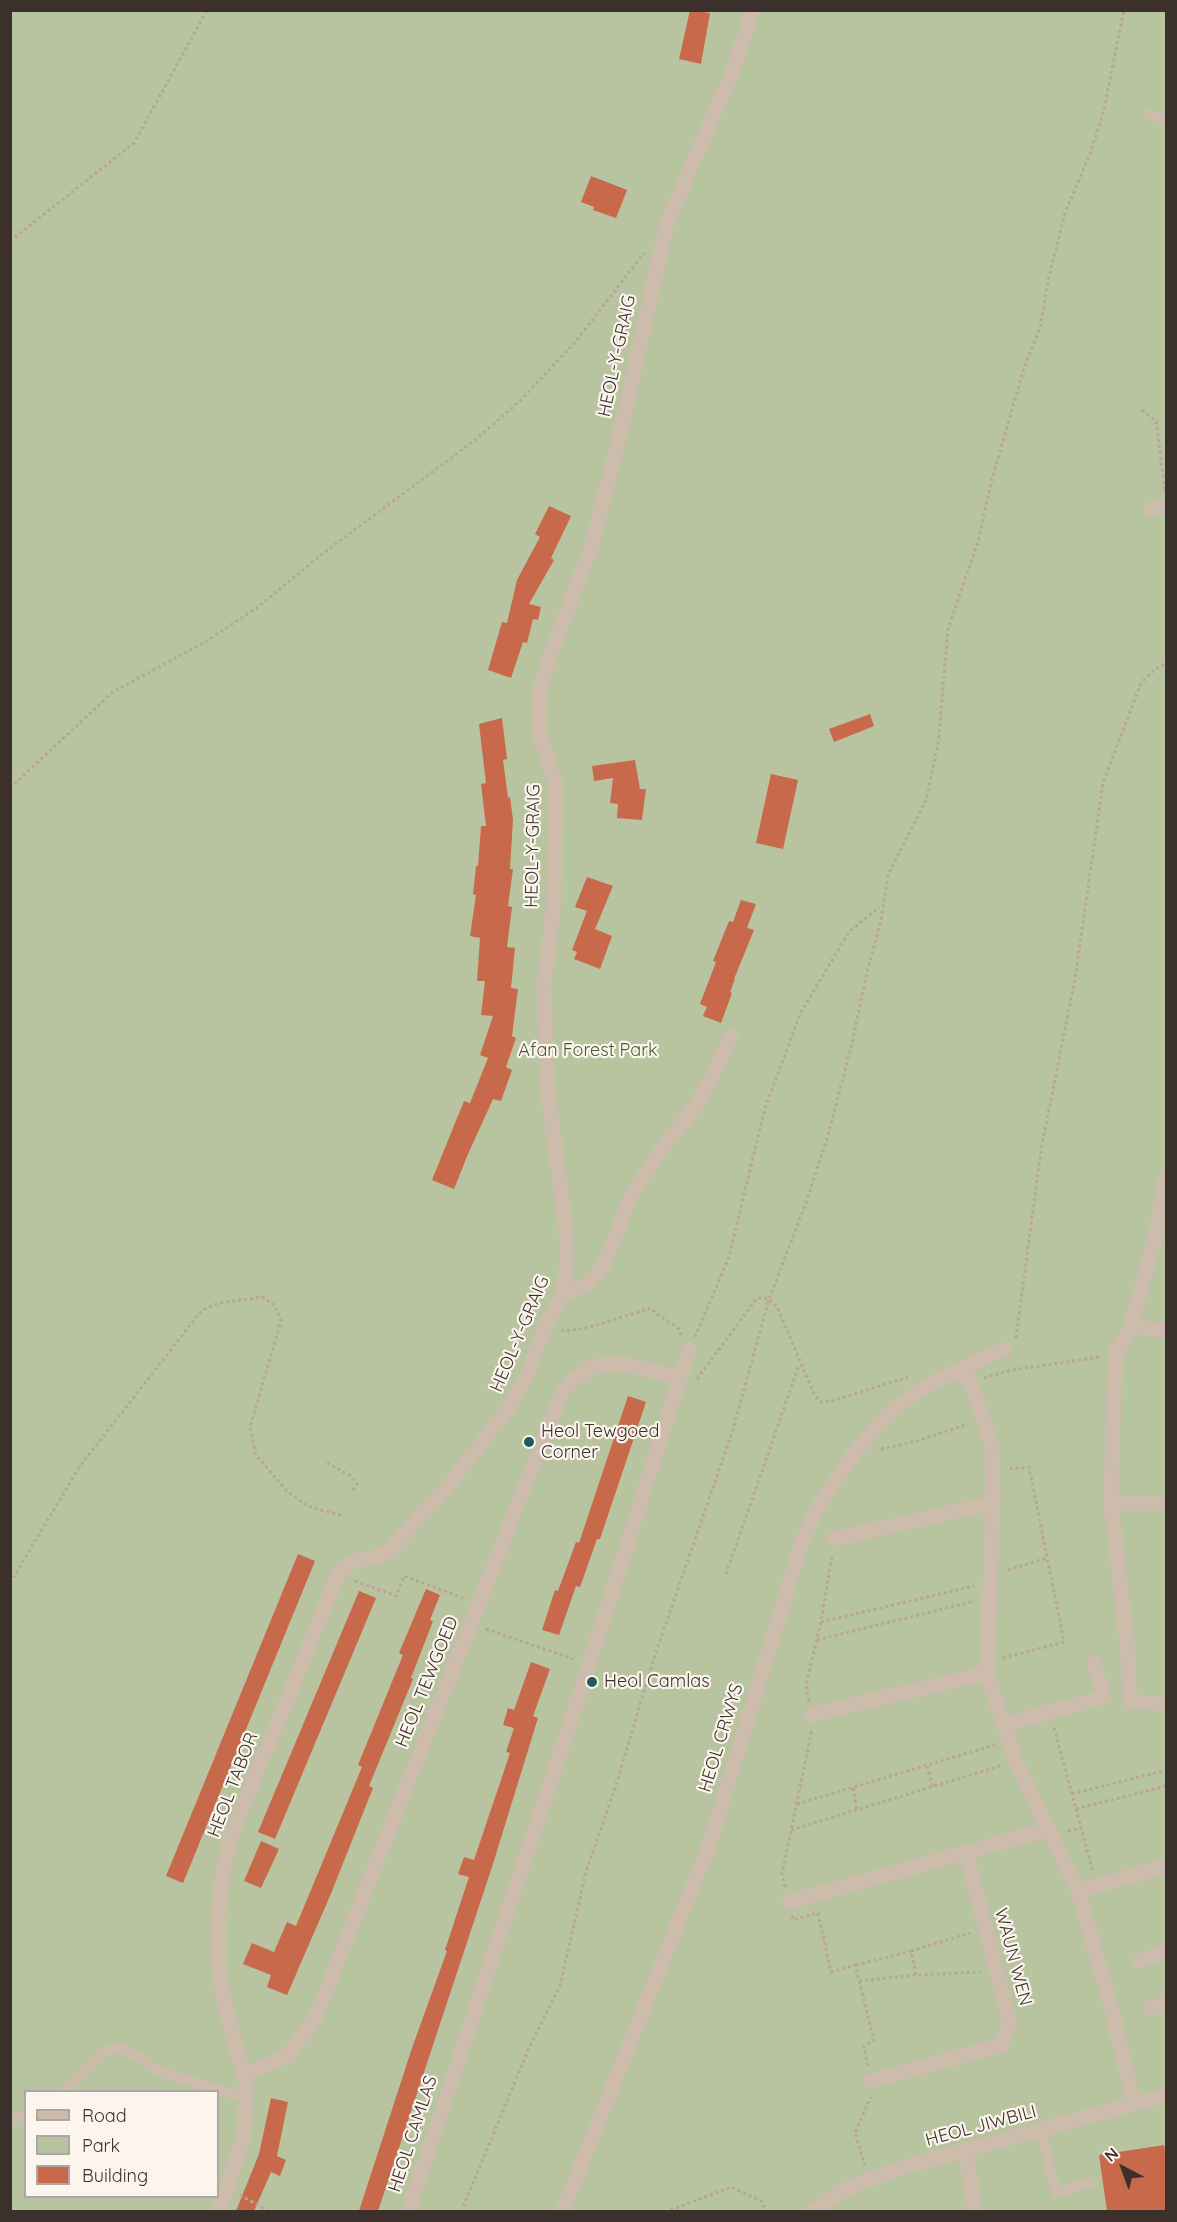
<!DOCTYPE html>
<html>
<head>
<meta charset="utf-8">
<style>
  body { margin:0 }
  #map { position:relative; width:1177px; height:2222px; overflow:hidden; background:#f4ebe1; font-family:Quicksand,sans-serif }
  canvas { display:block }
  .frame { position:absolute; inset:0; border:12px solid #3b302b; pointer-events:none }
  .legend { position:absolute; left:24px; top:2090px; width:195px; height:108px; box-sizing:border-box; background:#fbf5ee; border:2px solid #aea6a0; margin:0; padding:8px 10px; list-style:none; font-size:18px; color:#3b302b }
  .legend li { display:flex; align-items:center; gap:12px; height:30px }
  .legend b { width:30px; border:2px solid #aea6a0 }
  .north { position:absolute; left:1093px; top:2138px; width:60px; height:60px; -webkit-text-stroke:4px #fbf5ee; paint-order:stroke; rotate:319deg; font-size:16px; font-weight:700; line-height:24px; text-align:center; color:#3b302b }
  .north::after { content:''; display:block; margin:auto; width:21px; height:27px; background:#3b302b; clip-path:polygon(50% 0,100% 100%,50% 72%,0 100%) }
</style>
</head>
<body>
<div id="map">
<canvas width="1177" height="2222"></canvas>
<div class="frame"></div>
<ul class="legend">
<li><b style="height:8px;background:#cdbbac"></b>Road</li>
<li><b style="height:16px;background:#b8c4a0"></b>Park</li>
<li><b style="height:16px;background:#c8694b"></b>Building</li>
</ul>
<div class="north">N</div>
</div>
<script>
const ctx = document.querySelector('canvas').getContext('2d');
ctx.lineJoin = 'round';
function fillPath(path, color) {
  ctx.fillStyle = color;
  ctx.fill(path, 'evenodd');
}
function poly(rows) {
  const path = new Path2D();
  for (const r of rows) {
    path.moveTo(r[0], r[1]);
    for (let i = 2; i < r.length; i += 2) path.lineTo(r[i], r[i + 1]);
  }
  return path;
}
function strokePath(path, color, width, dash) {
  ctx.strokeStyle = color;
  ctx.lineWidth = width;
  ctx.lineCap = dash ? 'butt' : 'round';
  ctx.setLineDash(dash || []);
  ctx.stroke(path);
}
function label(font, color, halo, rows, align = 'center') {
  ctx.font = font + ' Quicksand,sans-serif';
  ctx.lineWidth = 4.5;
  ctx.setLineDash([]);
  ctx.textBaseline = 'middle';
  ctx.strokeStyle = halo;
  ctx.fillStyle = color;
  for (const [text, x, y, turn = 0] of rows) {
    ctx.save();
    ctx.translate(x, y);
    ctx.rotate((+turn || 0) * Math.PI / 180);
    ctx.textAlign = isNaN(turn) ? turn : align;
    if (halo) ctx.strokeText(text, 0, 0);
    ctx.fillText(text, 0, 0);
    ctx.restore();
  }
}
fillPath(poly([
  [11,11,1166,11,1166,2211,11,2212],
  [26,2092,218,2092,218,2196,26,2196]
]), '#b8c4a0');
fillPath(poly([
  [690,10,710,13,701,64,679,59],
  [591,176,627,190,616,218,593,210,594,207,581,202],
  [549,506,571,516,551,558,554,560,529,604,541,607,538,620,533,619,527,643,523,642,511,678,488,670,502,622,507,623,517,580,540,537,535,534],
  [870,714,874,726,834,742,829,729],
  [502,718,507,759,503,760,508,798,510,797,513,820,510,869,513,869,508,906,512,907,507,947,515,948,511,988,518,989,512,1036,516,1038,506,1067,512,1070,501,1101,493,1099,468,1154,454,1189,432,1180,464,1101,470,1103,488,1058,480,1055,493,1016,481,1015,485,981,477,981,480,938,470,936,476,895,473,894,476,866,478,866,481,826,486,826,481,784,486,783,479,724],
  [635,760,640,789,646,789,642,820,617,818,618,804,610,803,613,778,594,781,592,766],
  [771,774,798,780,783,849,756,843],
  [587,877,613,886,595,929,612,936,600,969,574,959,577,952,572,950,587,911,575,907],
  [741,900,756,904,747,928,754,930,734,979,735,979,730,992,732,993,721,1023,703,1016,707,1007,700,1004,716,962,713,961,729,921,733,922],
  [628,1396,646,1402,600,1539,597,1539,580,1587,576,1586,559,1635,542,1630,555,1590,558,1591,576,1542,579,1543],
  [298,1554,315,1561,183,1883,166,1876],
  [426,1589,440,1595,430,1620,433,1621,411,1678,413,1679,369,1786,373,1788,330,1896,287,1995,267,1987,271,1975,243,1964,252,1943,274,1952,287,1922,296,1926,362,1767,358,1765,403,1655,399,1653],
  [359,1591,376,1598,275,1839,258,1832],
  [531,1662,550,1669,533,1716,538,1718,492,1867,378,2211,359,2211,412,2048,447,1951,445,1950,469,1877,458,1874,464,1857,474,1860,510,1753,506,1752,514,1728,503,1725,508,1708,514,1710],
  [261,1841,279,1849,261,1888,244,1881],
  [271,2098,288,2102,277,2156,286,2160,280,2176,271,2172,254,2211,236,2211,259,2154],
  [1164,2145,1167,2162,1167,2211,1107,2211,1099,2155]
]), '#c8694b');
strokePath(poly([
  [10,241,134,143,207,10],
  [1142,410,1156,421,1165,491],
  [10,788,113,692,205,642,258,607,321,555,475,440,519,402,576,341,644,253],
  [561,1330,565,1331,587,1328,651,1308,657,1314,678,1328,682,1337],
  [695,1337,729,1257,765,1108,801,1012,849,932,879,907],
  [1016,1338,1041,1150,1075,979,1103,783,1141,683,1155,669,1166,664],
  [984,1378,1012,1370,1101,1357],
  [697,1379,757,1298,769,1299,777,1307,815,1396,821,1402,832,1401,908,1377],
  [881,1449,917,1441,968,1424],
  [327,1463,351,1476,357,1484,352,1492],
  [1008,1570,1047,1558],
  [726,1574,799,1365],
  [355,1581,396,1596,404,1576,463,1598],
  [10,1583,80,1466,202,1310,219,1303,263,1297,275,1306,281,1321,250,1427,256,1455,286,1490,307,1506,344,1516],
  [821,1622,974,1586],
  [486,1629,573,1659],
  [817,1640,975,1601],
  [1003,1658,1064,1642,1029,1467,1008,1469],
  [809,1701,806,1684,821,1622,832,1555],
  [1054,1728,1093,1872],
  [927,1766,933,1787],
  [853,1788,857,1810],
  [1072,1794,1166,1770],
  [797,1804,995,1745],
  [1076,1809,1166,1786],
  [791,1830,1003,1765],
  [1068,1831,1081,1828],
  [785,1887,782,1874,812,1729],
  [792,1916,793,1920,818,1913,831,1972,855,1965,874,2041,864,2046,868,2067],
  [911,1951,970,1933],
  [856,1965,911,1951,916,1975,980,1972],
  [859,1981,916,1975],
  [865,2166,855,2132,871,2097],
  [240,2195,270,2212],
  [461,2212,529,2048,560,1986,586,1872,616,1785,655,1655,732,1433,769,1299,806,1203,828,1135,851,1048,867,972,881,921,888,875,926,800,938,744,948,629,978,542,991,483,1024,368,1040,328,1049,276,1065,213,1090,154,1103,114,1124,10],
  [665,2212,731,2187,761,2201,767,2212]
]), '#b9a596', 3, [3, 3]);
strokePath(poly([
  [1147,114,1166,119],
  [64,2092,103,2053,115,2047,123,2049,140,2058,155,2069,169,2075,247,2098],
  [10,2119,26,2115],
  [1041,2131,1056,2193,1092,2182]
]), '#cdbbac', 10);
strokePath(poly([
  [1150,509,1166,507],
  [1166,1178,1155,1237,1131,1326,1115,1354,1111,1503,1128,1653,1130,1702,1166,1703],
  [562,1295,588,1284,604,1264,631,1196,657,1155,692,1111,712,1077,731,1036],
  [1131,1326,1166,1331],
  [958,1372,970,1381,992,1446,993,1503,987,1673,1016,1761,1078,1891,1110,2003,1134,2103],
  [1111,1503,1166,1503],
  [834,1539,993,1503],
  [811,1715,987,1673],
  [1003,1725,1104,1697,1094,1663],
  [1078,1891,1166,1866],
  [789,1902,1049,1829],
  [1140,1961,1166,1951],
  [1151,2009,1166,2003],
  [244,2075,287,2056,315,2019,562,1392,576,1377,592,1367,612,1364,629,1365,679,1378],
  [871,2081,1001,2045,1010,2022,966,1853],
  [966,2151,975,2212],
  [219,2212,244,2135,247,2088,224,2001,218,1964,218,1914,224,1866,233,1831,338,1575,352,1562,376,1557,389,1551,449,1485,510,1406,526,1378,546,1323,562,1295,567,1262,566,1230,547,1085,544,985,554,901,555,782,539,732,539,694,547,664,591,548,620,434,667,223,733,70,753,10],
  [408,2212,589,1665,689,1350],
  [562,2212,710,1842,802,1542,818,1506,854,1453,887,1416,917,1392,943,1377,1004,1349]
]), '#cdbbac', 15);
strokePath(poly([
  [812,2212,844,2190,894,2170,1166,2095]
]), '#cdbbac', 15);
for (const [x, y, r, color] of [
  [529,1442,6,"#1f5a5e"],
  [592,1682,6,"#1f5a5e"]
]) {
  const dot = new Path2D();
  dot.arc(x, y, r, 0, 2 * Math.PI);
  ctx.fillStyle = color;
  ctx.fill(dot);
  strokePath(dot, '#fbf5ee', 2);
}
label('18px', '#3b302b', '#fbf5ee', [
  ["HEOL-Y-GRAIG",617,356,-78],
  ["HEOL-Y-GRAIG",533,846,-89],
  ["HEOL-Y-GRAIG",520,1334,-67],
  ["HEOL TEWGOED",427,1682,-68],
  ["HEOL CRWYS",721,1738,-73],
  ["HEOL TABOR",233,1785,-69],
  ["WAUN WEN",1013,1957,75],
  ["HEOL JIWBILI",981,2126,-15],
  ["HEOL CAMLAS",413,2134,-72]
]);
label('18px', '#4a5a2e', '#fbf5ee', [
  ["Afan Forest Park",588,1051]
]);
label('18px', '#3b302b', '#fbf5ee', [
  ["Heol Tewgoed",541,1432],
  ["Corner",541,1453],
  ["Heol Camlas",604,1682]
], 'left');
</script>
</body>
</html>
